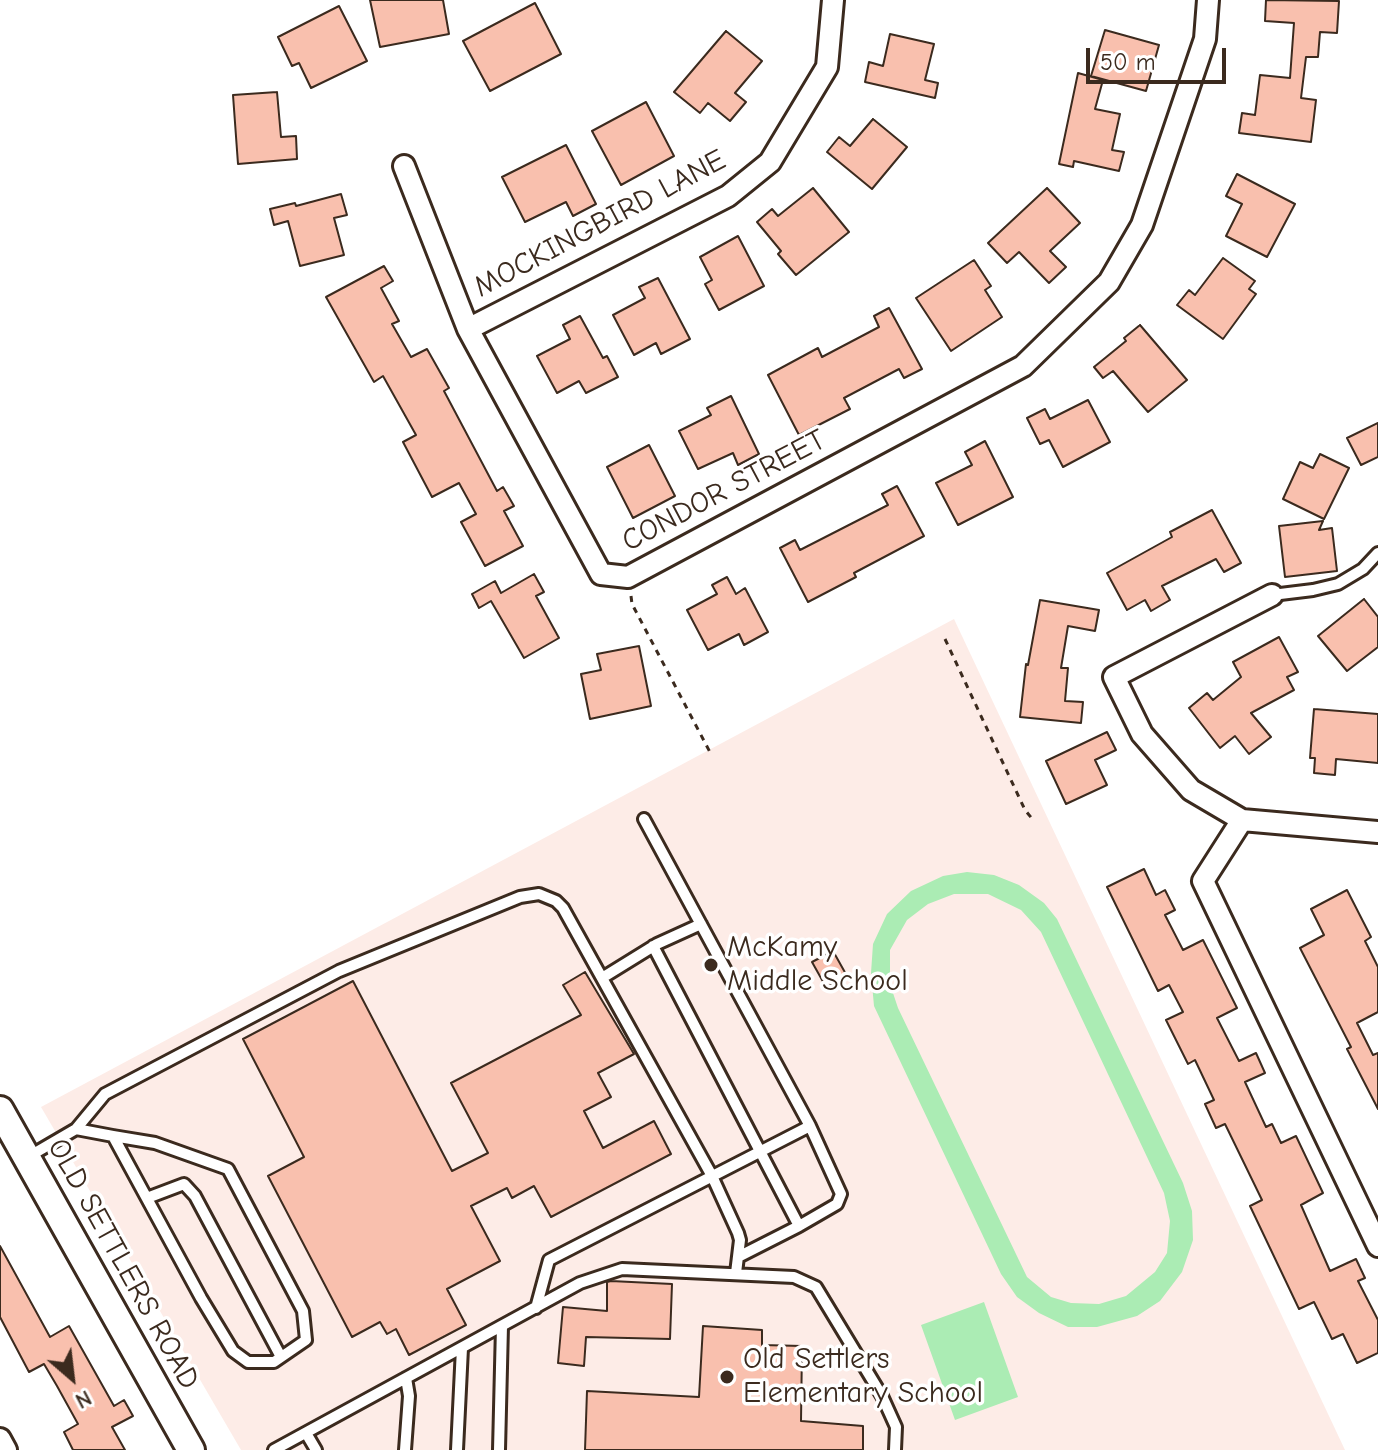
<!DOCTYPE html>
<html>
<head>
<meta charset="utf-8">
<style>
  body { margin:0 }
  #map { position:relative; width:1378px; height:1450px; overflow:hidden; background:#fff; font-family:"Comic Neue",sans-serif }
  canvas { display:block }
  .north { position:absolute; left:32px; top:1338px; width:80px; height:80px; -webkit-text-stroke:6px #fff; paint-order:stroke; rotate:152deg; font-size:22px; font-weight:700; line-height:32px; text-align:center; color:#3b2a1e }
  .north::after { content:''; display:block; margin:auto; width:28px; height:36px; background:#3b2a1e; clip-path:polygon(50% 0,100% 100%,50% 72%,0 100%) }
  .scale { position:absolute; left:1086px; top:48px; width:140px; height:36px; box-sizing:border-box; border:4px solid #3b2a1e; border-top:0; padding-left:10px; font-size:24px; line-height:28px; white-space:nowrap; color:#3b2a1e; -webkit-text-stroke:6px #fff; paint-order:stroke }
</style>
</head>
<body>
<div id="map">
<canvas width="1378" height="1450"></canvas>
<div class="north">N</div>
<div class="scale">50 m</div>
</div>
<script>
const ctx = document.querySelector('canvas').getContext('2d');
ctx.lineJoin = 'round';
function fillPath(path, color) {
  ctx.fillStyle = color;
  ctx.fill(path, 'evenodd');
}
function poly(rows) {
  const path = new Path2D();
  for (const r of rows) {
    path.moveTo(r[0], r[1]);
    for (let i = 2; i < r.length; i += 2) path.lineTo(r[i], r[i + 1]);
  }
  return path;
}
function strokePath(path, color, width, dash) {
  ctx.strokeStyle = color;
  ctx.lineWidth = width;
  ctx.lineCap = dash ? 'butt' : 'round';
  ctx.setLineDash(dash || []);
  ctx.stroke(path);
}
function label(font, color, halo, rows, align = 'center') {
  ctx.font = font + ' "Comic Neue",sans-serif';
  ctx.lineWidth = 7;
  ctx.setLineDash([]);
  ctx.textBaseline = 'middle';
  ctx.strokeStyle = halo;
  ctx.fillStyle = color;
  for (const [text, x, y, turn = 0] of rows) {
    ctx.save();
    ctx.translate(x, y);
    ctx.rotate((+turn || 0) * Math.PI / 180);
    ctx.textAlign = isNaN(turn) ? turn : align;
    if (halo) ctx.strokeText(text, 0, 0);
    ctx.fillText(text, 0, 0);
    ctx.restore();
  }
}
fillPath(poly([
  [954,619,1345,1450,241,1450,41,1107]
]), '#fdece7');
fillPath(poly([
  [967,872,994,875,1019,885,1044,903,1057,919,1183,1183,1192,1211,1193,1240,1182,1272,1160,1301,1137,1316,1097,1327,1068,1327,1039,1313,1017,1297,1001,1274,874,1006,871,973,873,944,887,914,911,891,943,876],
  [954,894,988,894,1021,910,1041,932,1164,1193,1170,1221,1167,1253,1155,1272,1126,1296,1099,1304,1071,1303,1051,1297,1027,1277,898,1008,890,984,890,950,907,920,928,904],
  [984,1302,1018,1397,955,1420,921,1325]
]), '#abecb4');
const building = poly([
  [370,0,443,0,449,34,380,47,370,0],
  [1266,0,1339,1,1337,33,1320,32,1318,57,1306,57,1301,98,1316,100,1311,142,1239,133,1242,113,1255,115,1260,75,1290,78,1294,23,1265,21,1266,0],
  [535,3,561,54,490,91,463,41,535,3],
  [339,6,367,61,311,88,299,63,292,66,278,37,339,6],
  [1105,30,1159,45,1146,91,1091,76,1105,30],
  [726,31,762,61,735,93,746,102,730,121,708,103,700,113,674,92,726,31],
  [890,34,934,44,925,80,938,83,935,98,865,82,869,62,883,66,890,34],
  [1078,73,1103,80,1095,109,1120,114,1112,150,1124,152,1119,171,1074,161,1073,167,1059,164,1078,73],
  [277,92,281,137,296,136,297,159,238,164,233,95,277,92],
  [646,102,674,156,621,185,592,131,646,102],
  [873,119,907,147,872,189,827,152,839,137,850,146,873,119],
  [566,145,596,204,573,216,566,202,525,222,502,177,566,145],
  [1237,174,1295,204,1267,257,1226,236,1242,204,1226,196,1237,174],
  [813,188,849,232,796,275,778,254,781,251,757,222,772,209,778,216,813,188],
  [1047,188,1080,223,1050,251,1066,267,1049,283,1019,252,1007,263,988,243,1047,188],
  [341,194,347,215,334,218,344,255,300,266,288,221,274,225,270,209,295,203,296,206,341,194],
  [738,236,764,286,719,310,705,284,712,280,700,257,738,236],
  [1223,258,1255,281,1249,289,1256,294,1223,339,1177,305,1189,290,1195,295,1223,258],
  [974,260,991,286,985,290,1002,317,951,351,916,298,974,260],
  [384,266,393,281,381,288,399,321,392,324,411,357,427,349,449,388,444,391,497,491,503,487,514,506,504,511,523,546,485,566,461,522,476,514,459,483,432,497,403,442,416,435,383,376,374,382,326,297,384,266],
  [658,278,690,339,661,354,656,343,634,355,613,315,645,298,639,287,658,278],
  [889,308,922,369,904,378,899,369,844,398,850,409,799,435,768,375,818,348,822,357,879,327,874,316,889,308],
  [580,316,603,358,607,356,618,377,586,393,579,381,557,393,537,356,570,339,563,325,580,316],
  [1140,325,1187,380,1148,412,1113,371,1103,378,1094,367,1126,341,1124,338,1140,325],
  [731,396,759,454,738,465,733,453,698,469,679,431,711,415,707,408,731,396],
  [1088,400,1110,442,1063,467,1049,440,1040,444,1027,418,1045,409,1050,419,1088,400],
  [1378,423,1378,457,1361,465,1347,438,1378,423],
  [985,441,1013,497,958,525,936,483,972,465,965,452,985,441],
  [649,445,675,496,633,518,607,467,649,445],
  [1320,454,1349,468,1324,519,1283,499,1300,462,1313,468,1320,454],
  [897,486,924,536,854,573,856,577,808,602,780,548,795,540,800,550,888,505,882,494,897,486],
  [1212,510,1241,563,1224,572,1216,559,1162,586,1170,600,1151,611,1145,600,1127,610,1107,573,1172,537,1170,532,1212,510],
  [1323,521,1319,530,1332,528,1337,571,1285,577,1279,526,1323,521],
  [534,574,544,592,536,596,559,638,524,658,491,601,479,608,472,594,495,581,501,593,534,574],
  [727,577,736,594,745,588,768,632,744,645,739,634,708,650,687,610,717,594,712,585,727,577],
  [1364,599,1378,617,1378,647,1347,671,1318,636,1364,599],
  [1040,600,1099,610,1095,631,1068,626,1061,668,1068,668,1065,701,1083,702,1081,723,1020,717,1026,664,1028,665,1040,600],
  [1279,637,1298,672,1287,677,1294,690,1251,713,1271,737,1249,754,1235,736,1220,748,1189,708,1207,693,1213,700,1241,677,1233,662,1279,637],
  [639,646,651,706,590,719,581,674,601,670,597,654,639,646],
  [1314,709,1378,714,1378,763,1336,759,1335,775,1314,773,1315,758,1310,758,1314,709],
  [1107,732,1116,750,1095,760,1107,785,1066,804,1046,761,1107,732],
  [1144,869,1156,895,1165,890,1175,910,1165,915,1183,950,1203,940,1237,1008,1217,1018,1239,1061,1256,1053,1265,1073,1245,1082,1266,1127,1272,1124,1281,1143,1296,1136,1323,1193,1301,1205,1330,1271,1356,1259,1365,1278,1358,1281,1378,1320,1378,1353,1357,1363,1343,1334,1332,1339,1314,1302,1299,1309,1250,1206,1262,1200,1225,1124,1216,1128,1205,1104,1214,1100,1195,1060,1188,1064,1166,1020,1183,1012,1169,985,1158,991,1107,887,1144,869],
  [1347,890,1371,937,1365,941,1378,967,1378,1012,1357,1023,1373,1055,1378,1053,1378,1109,1347,1049,1351,1047,1300,948,1324,935,1311,909,1347,890],
  [833,951,847,976,826,987,812,962,833,951],
  [585,972,634,1054,598,1073,611,1097,584,1111,603,1148,654,1121,671,1154,551,1217,534,1186,512,1198,507,1188,471,1206,500,1261,447,1289,466,1325,409,1355,396,1329,387,1334,380,1322,352,1337,268,1176,304,1157,243,1039,353,981,452,1171,488,1153,451,1083,581,1015,563,985,585,972],
  [0,1246,50,1337,69,1326,114,1406,124,1400,133,1416,112,1427,125,1450,73,1450,64,1432,78,1424,57,1386,44,1364,29,1372,0,1317,0,1246],
  [611,1281,672,1284,670,1339,586,1337,584,1366,558,1363,563,1307,607,1311,607,1282,611,1281],
  [703,1326,762,1330,762,1345,802,1346,801,1421,863,1426,863,1450,585,1450,587,1391,699,1397,703,1326]
]);
fillPath(building, '#f9c0ae');
strokePath(building, '#3b2a1e', 2);
const service = poly([
  [1272,595,1313,590,1338,584,1363,569,1378,553],
  [653,946,799,1226,738,1257],
  [602,978,657,944,701,924],
  [76,1129,113,1136,155,1143,228,1169,303,1311,306,1340,274,1362,248,1362,233,1351,201,1298,113,1136],
  [28,1157,76,1129,105,1094,339,971,520,897,539,894,556,901,563,908,712,1176,738,1233,740,1240,736,1273],
  [147,1198,184,1184,195,1196,281,1357],
  [799,1226,837,1204,841,1194,810,1126],
  [536,1308,549,1260,810,1126,644,819],
  [306,1433,316,1450],
  [274,1450,580,1283,622,1269,794,1277,816,1287,882,1396,896,1427,895,1450],
  [405,1450,409,1396,406,1378],
  [457,1450,462,1348],
  [499,1450,502,1326]
]);
const minor = poly([
  [404,166,468,329,601,574,628,577,1023,366,1109,282,1142,225,1205,39,1208,0],
  [468,329,728,196,770,162,827,67,833,0],
  [1272,595,1114,677,1142,734,1191,790,1242,820,1378,832],
  [1242,820,1203,881,1378,1246],
  [0,1439,6,1450]
]);
const tertiary = poly([
  [0,1110,191,1450]
]);
strokePath(service, '#3b2a1e', 16);
strokePath(minor, '#3b2a1e', 26);
strokePath(tertiary, '#3b2a1e', 32);
strokePath(poly([
  [631,596,632,604,712,756],
  [945,639,1025,810,1034,821]
]), '#3b2a1e', 3, [6, 6]);
strokePath(service, '#fff', 10);
strokePath(minor, '#fff', 20);
strokePath(tertiary, '#fff', 26);
for (const [x, y, r, color] of [
  [711,965,8,"#3b2a1e"],
  [727,1377,8,"#3b2a1e"]
]) {
  const dot = new Path2D();
  dot.arc(x, y, r, 0, 2 * Math.PI);
  ctx.fillStyle = color;
  ctx.fill(dot);
  strokePath(dot, '#fff', 3);
}
label('30px', '#3b2a1e', '#fff', [
  ["MOCKINGBIRD LANE",600,224,-28],
  ["CONDOR STREET",724,491,-28],
  ["OLD SETTLERS ROAD",123,1264,61]
]);
label('30px', '#3b2a1e', '#fff', [
  ["McKamy",727,948],
  ["Middle School",727,982],
  ["Old Settlers",743,1360],
  ["Elementary School",743,1394]
], 'left');
</script>
</body>
</html>
